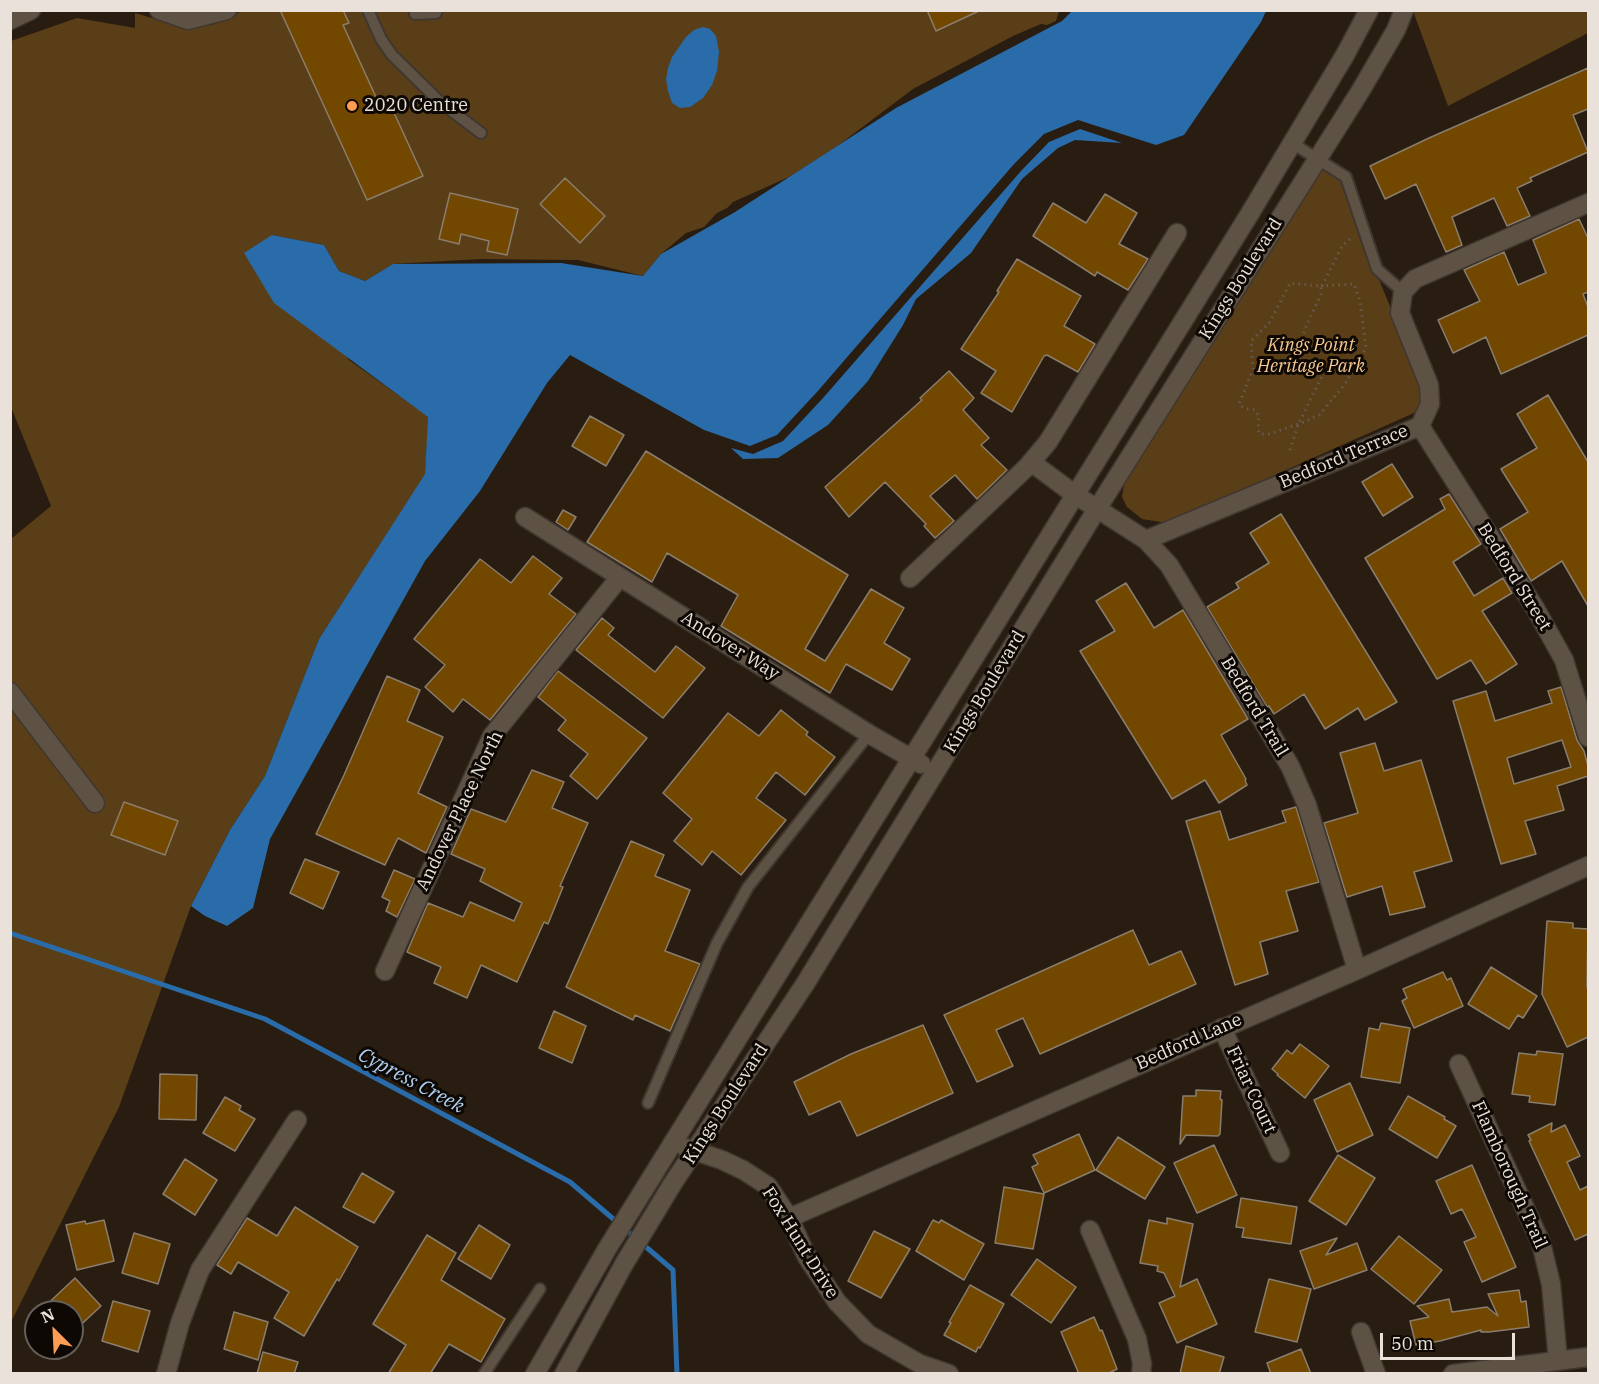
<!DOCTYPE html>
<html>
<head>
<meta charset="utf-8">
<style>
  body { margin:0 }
  #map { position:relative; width:1599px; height:1384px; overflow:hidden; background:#281d10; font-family:"IBM Plex Serif",serif }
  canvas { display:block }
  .frame { position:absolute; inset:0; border:12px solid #eae2da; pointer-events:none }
  .north { position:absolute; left:24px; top:1300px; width:60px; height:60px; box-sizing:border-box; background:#0d0804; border:2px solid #655f5a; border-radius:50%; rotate:336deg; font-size:16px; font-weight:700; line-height:24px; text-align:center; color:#eae2da }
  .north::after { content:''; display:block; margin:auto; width:21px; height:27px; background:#fd9d54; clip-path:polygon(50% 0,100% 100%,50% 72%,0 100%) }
  .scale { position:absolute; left:1380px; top:1333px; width:135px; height:27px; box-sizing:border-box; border:3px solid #eae2da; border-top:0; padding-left:8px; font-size:18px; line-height:21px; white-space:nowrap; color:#eae2da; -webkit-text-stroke:4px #0d0804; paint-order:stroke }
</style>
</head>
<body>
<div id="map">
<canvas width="1599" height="1384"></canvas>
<div class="frame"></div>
<div class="north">N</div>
<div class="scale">50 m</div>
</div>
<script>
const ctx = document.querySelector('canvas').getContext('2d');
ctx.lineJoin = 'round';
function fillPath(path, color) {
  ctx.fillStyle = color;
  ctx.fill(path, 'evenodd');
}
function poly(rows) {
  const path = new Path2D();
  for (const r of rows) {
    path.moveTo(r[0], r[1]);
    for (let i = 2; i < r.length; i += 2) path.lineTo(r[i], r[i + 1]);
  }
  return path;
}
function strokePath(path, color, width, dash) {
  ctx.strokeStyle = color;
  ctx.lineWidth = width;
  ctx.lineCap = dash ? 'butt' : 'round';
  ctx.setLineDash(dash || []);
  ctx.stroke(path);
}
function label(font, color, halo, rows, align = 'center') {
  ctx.font = font + ' "IBM Plex Serif",serif';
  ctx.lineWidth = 6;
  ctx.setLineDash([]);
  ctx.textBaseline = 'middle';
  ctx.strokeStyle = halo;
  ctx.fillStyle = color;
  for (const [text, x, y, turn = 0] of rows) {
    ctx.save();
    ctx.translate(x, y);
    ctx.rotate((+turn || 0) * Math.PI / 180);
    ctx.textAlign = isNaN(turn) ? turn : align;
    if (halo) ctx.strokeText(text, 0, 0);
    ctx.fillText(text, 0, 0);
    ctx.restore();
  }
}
fillPath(poly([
  [244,10,1059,11,1056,21,1047,25,1041,24,1013,36,913,89,836,147,791,176,733,202,727,208,717,213,704,227,686,233,661,254,643,276,578,260,481,259,393,264,365,281,339,271,324,245,272,235,349,360,429,417,425,475,319,639,265,776,230,830,191,906,119,1107,11,1322,11,539,51,506,11,407,11,41,77,18,135,28,135,13,175,25,212,25],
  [1413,11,1588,11,1588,33,1448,106],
  [1320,166,1343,181,1367,251,1424,388,1420,406,1414,413,1167,523,1142,519,1127,507,1122,497,1124,485]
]), '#5a3e17');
fillPath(poly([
  [1072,11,1266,11,1261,22,1184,135,1156,145,1078,120,1044,134,1014,164,817,392,777,435,750,446,704,430,570,355,547,383,480,491,425,561,270,839,253,908,227,926,205,916,191,906,230,830,265,776,319,639,425,474,428,417,274,303,244,253,272,235,324,245,339,271,365,281,393,264,561,263,643,276,661,254,735,212,896,108,1062,21],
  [703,27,710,29,716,36,719,52,717,71,712,85,703,98,690,107,680,108,672,103,668,91,666,79,668,68,672,57,686,37,694,30],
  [1080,129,1122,143,1075,140,1058,148,1022,179,971,253,916,299,903,325,868,381,828,425,778,458,743,459,731,448,753,454,783,441,823,398,1021,171,1049,142]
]), '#296ca9');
strokePath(poly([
  [10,933,265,1019,570,1182,673,1270,677,1374]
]), '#296ca9', 5);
const building = poly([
  [280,10,343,10,349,23,343,25,381,108,390,104,423,176,367,200,280,10],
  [927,10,981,10,936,31,927,10],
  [1588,68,1588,109,1573,115,1588,152,1530,178,1532,181,1517,188,1530,216,1507,226,1494,198,1452,217,1462,245,1446,252,1416,184,1385,199,1370,166,1429,138,1588,68],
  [565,178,605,216,580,243,540,204,565,178],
  [450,193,518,209,507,255,487,251,489,241,461,234,459,244,439,239,450,193],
  [1105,194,1137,213,1119,244,1148,259,1128,290,1097,272,1095,276,1033,236,1053,203,1086,223,1105,194],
  [1579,219,1588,238,1588,292,1583,294,1588,307,1588,335,1501,374,1486,337,1453,353,1438,320,1480,301,1464,270,1504,252,1518,285,1546,273,1533,240,1579,219],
  [1017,259,1081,296,1064,326,1095,344,1078,372,1047,355,1044,356,1012,412,981,393,996,371,961,349,999,292,997,291,1017,259],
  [949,371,974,398,963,410,989,438,981,445,1007,470,977,499,955,475,930,496,954,521,935,538,924,526,926,524,885,482,849,517,825,487,922,400,920,398,949,371],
  [1548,395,1588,462,1588,606,1562,561,1531,581,1500,529,1528,512,1501,469,1537,448,1517,414,1548,395],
  [590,416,624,435,606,466,572,446,590,416],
  [646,451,848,575,805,649,825,661,871,589,904,608,884,643,910,659,892,690,846,664,830,693,721,626,738,595,667,553,652,582,587,542,646,451],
  [1392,464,1413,497,1383,516,1362,482,1392,464],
  [1449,494,1481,544,1453,562,1474,596,1503,578,1512,593,1482,611,1517,664,1486,684,1471,660,1437,679,1365,558,1445,509,1440,499,1449,494],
  [563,510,576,517,568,530,556,522,563,510],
  [1281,514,1397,702,1365,720,1358,708,1325,729,1304,694,1274,714,1269,706,1267,707,1207,607,1239,588,1236,583,1269,563,1250,533,1281,514],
  [533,556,562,578,549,594,576,614,490,720,463,699,453,712,425,687,445,665,414,639,480,559,511,583,533,556],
  [1126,583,1154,628,1183,610,1248,719,1221,735,1246,779,1245,780,1247,785,1219,803,1205,780,1172,799,1080,651,1115,631,1096,601,1126,583],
  [602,618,614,628,608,635,655,672,676,646,705,668,663,718,576,650,602,618],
  [558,671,647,738,597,799,570,776,588,754,558,730,566,720,538,697,558,671],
  [387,676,420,690,407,721,443,737,418,793,447,807,426,853,398,838,385,865,316,834,344,775,387,676],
  [1561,687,1577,740,1584,751,1588,766,1588,776,1557,786,1564,810,1525,821,1536,854,1501,864,1453,701,1486,691,1495,721,1552,703,1548,691,1561,687],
  [1562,740,1571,767,1514,784,1507,758,1562,740],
  [781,710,808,732,806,735,835,757,805,795,776,772,756,798,786,820,741,875,712,851,702,865,674,841,692,819,663,793,728,713,759,736,781,710],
  [1375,743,1384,771,1421,760,1452,861,1414,872,1425,907,1390,915,1382,886,1347,897,1324,823,1358,813,1340,753,1375,743],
  [532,770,564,782,552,808,588,823,560,886,563,887,548,924,544,922,517,982,481,965,467,998,434,983,441,967,407,952,428,903,463,917,470,902,514,921,522,903,480,881,485,869,451,854,471,809,506,822,532,770],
  [124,802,178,821,165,855,111,835,124,802],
  [1296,807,1319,882,1286,891,1298,931,1260,942,1268,974,1235,985,1186,821,1220,811,1229,840,1286,822,1282,811,1296,807],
  [631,841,664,855,655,876,690,890,665,951,700,964,670,1031,635,1015,633,1020,566,987,631,841],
  [305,859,339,872,323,909,290,893,305,859],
  [394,870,415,879,397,917,386,911,390,901,382,897,394,870],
  [1547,921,1573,923,1573,928,1588,929,1587,986,1588,990,1588,1037,1567,1047,1542,994,1547,921],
  [1133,930,1149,965,1181,951,1196,984,1040,1054,1023,1018,996,1030,1013,1066,977,1082,944,1015,1133,930],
  [1491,967,1537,996,1523,1018,1518,1015,1509,1029,1468,1004,1491,967],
  [1443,972,1447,980,1451,978,1463,1006,1414,1028,1402,1001,1407,998,1403,989,1443,972],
  [554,1011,586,1026,572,1063,539,1048,554,1011],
  [1381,1023,1410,1028,1400,1083,1361,1077,1369,1028,1379,1030,1381,1023],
  [923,1025,953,1093,857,1136,840,1101,809,1115,794,1082,851,1054,923,1025],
  [1300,1044,1329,1066,1305,1098,1277,1075,1278,1074,1272,1069,1287,1050,1292,1054,1300,1044],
  [1537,1051,1563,1054,1555,1105,1529,1102,1530,1096,1512,1094,1519,1053,1536,1055,1537,1051],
  [160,1074,197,1075,196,1120,159,1119,160,1074],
  [1350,1083,1373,1135,1337,1152,1314,1100,1350,1083],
  [1196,1090,1221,1091,1220,1099,1222,1100,1220,1134,1218,1136,1186,1135,1180,1144,1183,1096,1196,1096,1196,1090],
  [1408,1096,1445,1117,1444,1119,1456,1126,1437,1158,1389,1129,1408,1096],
  [225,1097,241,1106,239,1110,255,1119,235,1151,203,1133,225,1097],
  [1552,1123,1551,1132,1565,1125,1580,1156,1567,1162,1580,1190,1588,1186,1588,1234,1575,1240,1529,1141,1531,1140,1528,1135,1552,1123],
  [1079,1134,1095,1170,1044,1193,1032,1167,1038,1164,1033,1155,1079,1134],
  [1118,1137,1165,1167,1145,1199,1096,1170,1118,1137],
  [1214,1145,1237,1195,1197,1213,1174,1163,1214,1145],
  [1338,1155,1375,1178,1346,1225,1309,1201,1338,1155],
  [185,1159,217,1180,195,1215,163,1194,185,1159],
  [1472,1165,1516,1267,1482,1282,1464,1242,1476,1237,1462,1209,1451,1214,1436,1181,1472,1165],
  [362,1173,394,1192,374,1223,343,1207,362,1173],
  [1004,1187,1044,1194,1033,1249,995,1243,1004,1187],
  [1241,1198,1297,1207,1291,1244,1242,1237,1244,1228,1236,1227,1241,1198],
  [295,1207,358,1247,339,1281,337,1279,304,1336,274,1318,289,1292,238,1262,231,1274,217,1265,247,1218,277,1236,295,1207],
  [1167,1218,1193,1224,1180,1287,1197,1279,1217,1324,1177,1343,1159,1303,1175,1296,1164,1273,1157,1271,1158,1266,1140,1263,1149,1220,1167,1224,1167,1218],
  [104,1220,114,1261,77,1270,66,1225,85,1221,86,1224,104,1220],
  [933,1220,939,1223,941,1220,984,1244,964,1280,916,1251,933,1220],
  [479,1225,510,1245,491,1279,458,1259,479,1225],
  [874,1231,910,1249,881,1298,848,1281,874,1231],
  [134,1233,170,1244,158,1284,122,1273,134,1233],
  [427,1235,456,1253,441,1280,505,1319,481,1362,449,1344,430,1374,388,1374,406,1345,373,1324,427,1235],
  [1399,1236,1442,1270,1414,1304,1371,1269,1399,1236],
  [1337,1238,1326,1255,1357,1243,1367,1270,1314,1289,1300,1251,1337,1238],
  [1037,1259,1076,1287,1051,1323,1011,1295,1037,1259],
  [75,1278,101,1306,72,1333,72,1312,39,1312,75,1278],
  [1269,1279,1311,1289,1297,1342,1255,1332,1269,1279],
  [970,1285,1004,1304,980,1348,978,1347,976,1352,944,1335,951,1323,949,1322,970,1285],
  [1519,1290,1521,1302,1526,1301,1529,1327,1489,1332,1481,1332,1481,1330,1440,1341,1416,1345,1410,1321,1429,1317,1417,1306,1449,1299,1452,1312,1487,1307,1498,1316,1488,1294,1519,1290],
  [113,1301,150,1311,138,1352,102,1341,113,1301],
  [234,1312,268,1322,258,1360,224,1349,234,1312],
  [1094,1317,1100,1331,1102,1330,1117,1369,1107,1374,1079,1374,1061,1332,1094,1317],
  [1186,1346,1224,1357,1219,1374,1180,1374,1186,1346],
  [1301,1349,1311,1374,1271,1374,1267,1363,1301,1349],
  [263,1352,298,1362,294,1374,257,1374,263,1352]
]);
fillPath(building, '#724800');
strokePath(building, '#8a7d6e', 1.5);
const lane = poly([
  [368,10,381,39,392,55,440,102,481,133],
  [415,10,415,14,436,13,436,10],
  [1292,143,1346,177,1377,269,1403,292],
  [648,1103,717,943,748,887,869,734],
  [484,1374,540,1289]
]);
const street = poly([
  [159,10,188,20,227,10],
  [10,20,31,10],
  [1420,426,1535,608,1564,660,1588,737],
  [1031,462,1074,494,1146,540,1169,565,1290,766,1307,805,1357,970],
  [525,517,869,734,921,764],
  [1146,540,1420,426,1430,404,1429,385,1400,313,1403,292,1415,279,1588,203],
  [910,578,1027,467,1048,442,1177,233],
  [10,692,95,803],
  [385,971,492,736,620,577],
  [1222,1028,1280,1153],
  [1459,1064,1541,1243,1551,1284,1558,1361],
  [686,1148,722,1160,743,1170,768,1186,789,1218,807,1257,837,1302,868,1334,920,1364,949,1374],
  [789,1218,1357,970,1588,866],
  [1090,1230,1137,1339,1142,1364,1141,1374],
  [1361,1332,1376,1374],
  [166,1374,180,1323,200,1270,297,1120],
  [535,1374,607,1249,1249,215,1345,55,1369,10],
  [564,1374,624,1264,673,1183,805,984,1097,509,1361,90,1396,30,1404,10],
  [1453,1374,1588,1357]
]);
strokePath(lane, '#403730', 14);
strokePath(street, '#403730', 21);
strokePath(poly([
  [1322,286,1342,246,1352,237],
  [1305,345,1303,337,1305,329,1321,294,1321,286,1290,283,1270,322,1251,341,1253,369,1239,404,1244,408,1255,410,1259,416,1258,430,1260,434,1269,434,1304,422,1319,415,1345,384,1366,348,1360,301,1354,284,1321,286],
  [1290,450,1298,425,1322,376,1323,367,1319,358]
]), '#655b50', 3, [1.5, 4.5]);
strokePath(lane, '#5e5244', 10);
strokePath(street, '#5e5244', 18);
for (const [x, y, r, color] of [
  [352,106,6,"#fd9d54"]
]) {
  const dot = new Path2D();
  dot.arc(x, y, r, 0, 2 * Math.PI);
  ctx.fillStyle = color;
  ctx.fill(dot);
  strokePath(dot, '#0d0804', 2);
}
label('18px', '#eae2da', '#0d0804', [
  ["2020 Centre",364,106]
], 'left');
label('18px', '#eae2da', '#0d0804', [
  ["Kings Boulevard",1241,279,-58],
  ["Bedford Terrace",1344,457,-23],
  ["Bedford Street",1514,577,58],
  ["Andover Way",730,646,32],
  ["Kings Boulevard",985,692,-59],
  ["Bedford Trail",1254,707,59],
  ["Andover Place North",460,811,-64],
  ["Bedford Lane",1189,1042,-24],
  ["Friar Court",1251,1090,65],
  ["Kings Boulevard",726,1104,-57],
  ["Flamborough Trail",1509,1175,66],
  ["Fox Hunt Drive",800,1243,58]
]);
label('italic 18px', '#f7c991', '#0d0804', [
  ["Kings Point",1311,346],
  ["Heritage Park",1311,367]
]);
label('italic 20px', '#aecef0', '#0d0804', [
  ["Cypress Creek",411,1081,28]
]);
</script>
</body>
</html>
